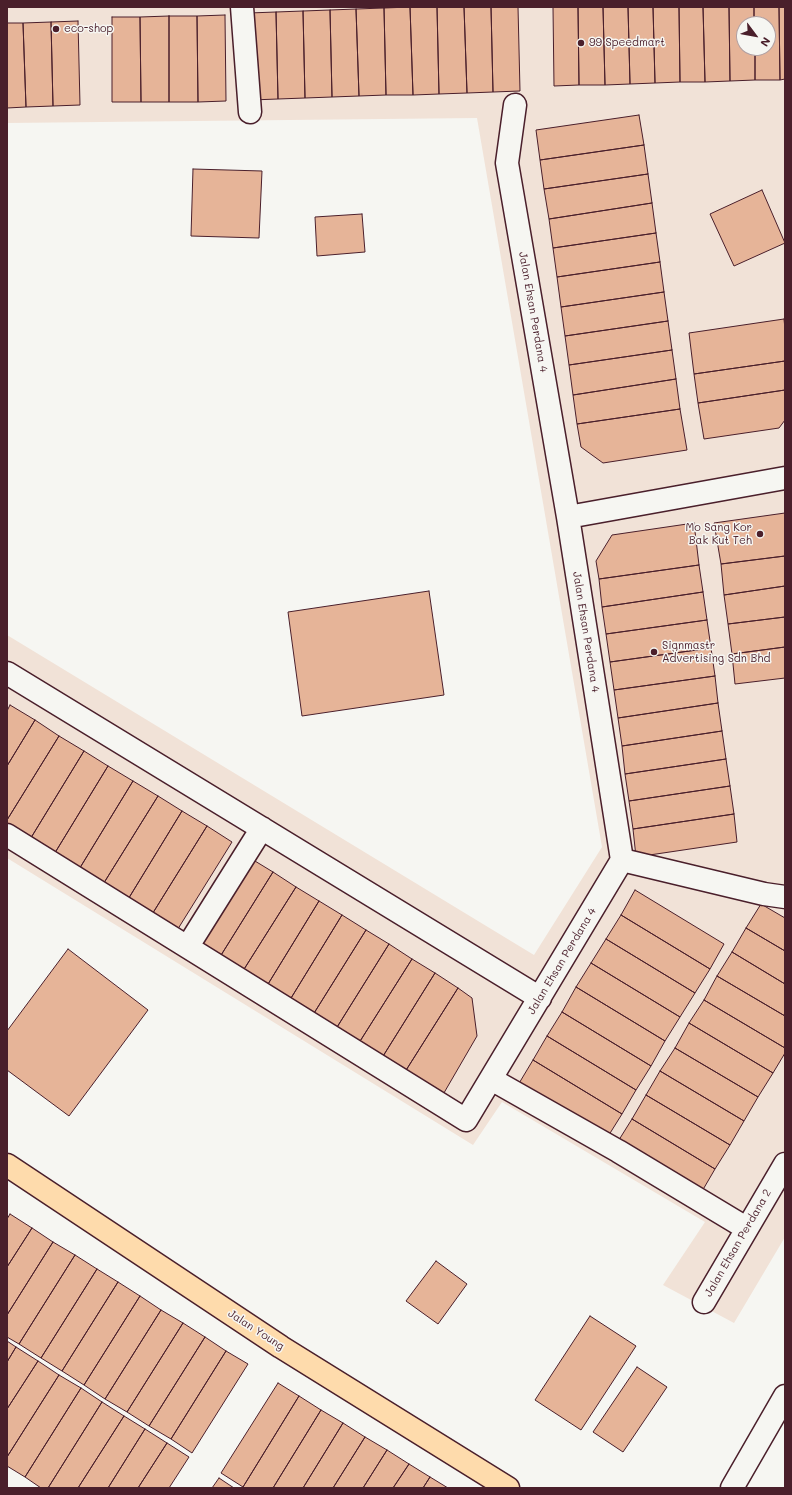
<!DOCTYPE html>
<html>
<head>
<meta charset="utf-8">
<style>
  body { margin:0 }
  #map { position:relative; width:792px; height:1495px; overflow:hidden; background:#f6f6f2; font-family:Mali,sans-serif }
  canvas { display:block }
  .frame { position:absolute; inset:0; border:8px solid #4a1f2b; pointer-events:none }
  .north { position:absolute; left:736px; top:16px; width:40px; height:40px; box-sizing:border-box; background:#f6f6f2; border:1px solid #b1a0a2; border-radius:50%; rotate:122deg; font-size:11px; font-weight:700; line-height:16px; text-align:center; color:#4a1f2b }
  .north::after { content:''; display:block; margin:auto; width:14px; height:18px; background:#4a1f2b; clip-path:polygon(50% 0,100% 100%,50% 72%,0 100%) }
</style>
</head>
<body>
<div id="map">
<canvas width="792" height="1495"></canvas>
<div class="frame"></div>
<div class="north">N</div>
</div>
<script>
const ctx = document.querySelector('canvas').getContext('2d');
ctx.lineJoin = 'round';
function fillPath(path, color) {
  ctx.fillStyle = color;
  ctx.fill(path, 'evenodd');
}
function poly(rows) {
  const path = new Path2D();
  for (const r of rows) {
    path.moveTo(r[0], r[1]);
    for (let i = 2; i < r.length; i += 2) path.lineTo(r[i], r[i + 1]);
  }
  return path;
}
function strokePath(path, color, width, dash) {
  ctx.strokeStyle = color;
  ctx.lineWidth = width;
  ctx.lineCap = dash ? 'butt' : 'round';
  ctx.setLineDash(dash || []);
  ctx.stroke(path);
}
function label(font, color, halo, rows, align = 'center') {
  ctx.font = font + ' Mali,sans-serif';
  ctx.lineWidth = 3;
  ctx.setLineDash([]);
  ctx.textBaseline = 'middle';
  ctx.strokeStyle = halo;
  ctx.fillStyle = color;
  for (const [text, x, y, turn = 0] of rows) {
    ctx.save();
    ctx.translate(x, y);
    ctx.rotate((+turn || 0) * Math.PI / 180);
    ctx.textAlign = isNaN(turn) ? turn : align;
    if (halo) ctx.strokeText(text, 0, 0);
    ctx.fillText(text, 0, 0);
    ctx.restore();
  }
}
fillPath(poly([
  [7,7,785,7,785,1237,734,1323,663,1285,705,1222,502,1102,473,1145,7,858,7,635,534,955,602,847,477,118,7,123],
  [744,24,768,24,768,48,744,48]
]), '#f1e2d7');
const building = poly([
  [410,7,437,7,439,94,413,95,410,7],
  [410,7,413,95,386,95,384,8,410,7],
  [437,7,464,7,467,93,439,94,437,7],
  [464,7,491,7,493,92,467,93,464,7],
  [491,7,518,7,520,91,493,92,491,7],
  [553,7,578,7,579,85,554,86,553,7],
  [578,7,603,7,605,85,579,85,578,7],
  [603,7,628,7,630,84,605,85,603,7],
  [628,7,653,7,655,83,630,84,628,7],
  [653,7,679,7,680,82,655,83,653,7],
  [679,7,703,7,705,82,680,82,679,7],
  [703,7,729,7,730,81,705,82,703,7],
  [729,7,754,7,754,24,744,24,744,48,755,48,755,80,730,81,729,7],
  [754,7,779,7,780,80,755,80,755,48,768,48,768,24,754,24,754,7],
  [779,7,785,7,785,79,780,80,779,7],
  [384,8,386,95,359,96,356,9,384,8],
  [356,9,359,96,332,97,330,10,356,9],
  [330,10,332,97,305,98,303,11,330,10],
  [303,11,305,98,278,99,276,12,303,11],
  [276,12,278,99,251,100,249,13,276,12],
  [225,15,226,101,198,102,197,16,225,15],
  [169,16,197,16,198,102,169,102,169,16],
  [169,16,169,102,141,102,140,17,169,16],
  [112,17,140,17,141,102,112,102,112,17],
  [78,21,80,105,53,106,51,22,78,21],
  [51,22,53,106,26,107,23,23,51,22],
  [7,23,23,23,26,107,7,108,7,23],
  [639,115,644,145,540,160,536,130,639,115],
  [644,145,648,174,544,189,540,160,644,145],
  [193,169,262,171,259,238,191,236,193,169],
  [648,174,652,203,549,219,544,189,648,174],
  [762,190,785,243,734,266,710,214,762,190],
  [652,203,656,233,553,248,549,219,652,203],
  [362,214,365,252,317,256,315,217,362,214],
  [656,233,660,262,557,277,553,248,656,233],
  [660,262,664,292,561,307,557,277,660,262],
  [664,292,668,321,565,336,561,307,664,292],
  [784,319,785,329,785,361,694,374,689,333,784,319],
  [668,321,672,350,569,365,565,336,668,321],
  [672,350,676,379,573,395,569,365,672,350],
  [785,361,785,390,698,403,694,374,785,361],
  [676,379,680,409,577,424,573,395,676,379],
  [785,390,785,420,779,428,704,439,698,403,785,390],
  [680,409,687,450,603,463,581,447,577,424,680,409],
  [785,513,785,556,721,564,714,523,785,513],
  [694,523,699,565,599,579,596,561,612,535,694,523],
  [785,556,785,586,724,595,721,564,785,556],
  [699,565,703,592,602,607,599,579,699,565],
  [785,586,785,617,728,624,724,595,785,586],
  [429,591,444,695,302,716,288,612,429,591],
  [703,592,707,620,606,634,602,607,703,592],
  [785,617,785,647,732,654,728,624,785,617],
  [707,620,711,648,610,662,606,634,707,620],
  [785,647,785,678,735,684,732,654,785,647],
  [711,648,715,676,614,690,610,662,711,648],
  [715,676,718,703,618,718,614,690,715,676],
  [718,703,722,731,622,746,618,718,718,703],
  [10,705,35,720,7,766,7,711,10,705],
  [35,720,59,736,7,820,7,766,35,720],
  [722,731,726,759,625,774,622,746,722,731],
  [59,736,84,751,29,841,7,827,7,820,59,736],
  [84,751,108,766,53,856,29,841,84,751],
  [726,759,730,786,629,801,625,774,726,759],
  [108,766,133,781,78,871,53,856,108,766],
  [133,781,158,796,102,886,78,871,133,781],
  [730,786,734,814,633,829,629,801,730,786],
  [158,796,182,811,127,901,102,886,158,796],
  [182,811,207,826,151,916,127,901,182,811],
  [734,814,737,842,636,857,633,829,734,814],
  [207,826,232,842,176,932,151,916,207,826],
  [250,858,273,872,218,960,195,945,250,858],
  [273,872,296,887,241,974,218,960,273,872],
  [296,887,319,901,265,989,241,974,296,887],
  [635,890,724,944,710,969,621,915,635,890],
  [319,901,342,915,288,1003,265,989,319,901],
  [761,904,785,918,785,951,746,928,761,904],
  [342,915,366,930,311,1018,288,1003,342,915],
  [621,915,710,969,695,993,606,939,621,915],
  [746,928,785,951,785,984,732,952,746,928],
  [366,930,389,944,334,1032,311,1018,366,930],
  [606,939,695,993,680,1017,591,963,606,939],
  [389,944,412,959,357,1046,334,1032,389,944],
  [68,949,148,1010,69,1116,7,1070,7,1031,68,949],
  [732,952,785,984,785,1016,717,976,732,952],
  [412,959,435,973,380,1061,357,1046,412,959],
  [591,963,680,1017,665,1041,576,987,591,963],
  [435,973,458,988,403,1075,380,1061,435,973],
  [717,976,785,1016,785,1048,704,1000,717,976],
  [576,987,665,1041,651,1066,562,1012,576,987],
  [458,988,472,998,477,1036,441,1098,403,1075,458,988],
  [704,1000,785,1048,785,1053,773,1073,689,1023,704,1000],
  [562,1012,651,1066,636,1090,547,1036,562,1012],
  [689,1023,773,1073,758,1097,675,1048,689,1023],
  [547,1036,636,1090,622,1114,533,1060,547,1036],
  [675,1048,758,1097,744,1121,660,1071,675,1048],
  [533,1060,622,1114,607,1138,518,1085,533,1060],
  [660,1071,744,1121,730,1145,646,1095,660,1071],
  [646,1095,730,1145,715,1169,632,1119,646,1095],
  [632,1119,715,1169,701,1193,617,1143,632,1119],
  [10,1214,32,1228,7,1267,7,1219,10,1214],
  [32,1228,53,1242,7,1315,7,1267,32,1228],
  [53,1242,75,1255,19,1344,7,1337,7,1315,53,1242],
  [75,1255,97,1269,41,1358,19,1344,75,1255],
  [436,1261,467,1284,438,1324,406,1301,436,1261],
  [97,1269,118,1282,62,1371,41,1358,97,1269],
  [118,1282,140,1296,84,1385,62,1371,118,1282],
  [140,1296,161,1310,105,1399,84,1385,140,1296],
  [161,1310,183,1323,127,1412,105,1399,161,1310],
  [590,1316,636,1346,581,1430,535,1400,590,1316],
  [183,1323,205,1337,149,1426,127,1412,183,1323],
  [205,1337,226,1351,171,1439,149,1426,205,1337],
  [7,1341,16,1347,7,1362,7,1341],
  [16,1347,38,1361,7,1409,7,1362,16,1347],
  [226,1351,248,1364,192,1453,171,1439,226,1351],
  [38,1361,59,1375,7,1457,7,1409,38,1361],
  [637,1367,667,1387,623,1452,593,1432,637,1367],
  [59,1375,81,1388,25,1477,7,1466,7,1457,59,1375],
  [278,1383,299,1396,243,1487,221,1473,278,1383],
  [81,1388,102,1402,48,1488,41,1488,25,1477,81,1388],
  [299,1396,321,1410,273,1488,246,1488,243,1487,299,1396],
  [102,1402,124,1416,78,1488,48,1488,102,1402],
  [321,1410,343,1423,303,1488,273,1488,321,1410],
  [124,1416,145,1429,108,1488,78,1488,124,1416],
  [343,1423,365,1437,333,1488,303,1488,343,1423],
  [145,1429,167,1443,138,1488,108,1488,145,1429],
  [365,1437,387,1450,363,1488,333,1488,365,1437],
  [167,1443,189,1457,169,1488,138,1488,167,1443],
  [387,1450,409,1464,393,1488,363,1488,387,1450],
  [409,1464,430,1477,423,1488,393,1488,409,1464],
  [430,1477,448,1488,423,1488,430,1477],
  [219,1478,234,1488,212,1488,219,1478]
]);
fillPath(building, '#e6b498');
strokePath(building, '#4a1f2b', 1);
const minor = poly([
  [242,7,250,112],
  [568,517,785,478],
  [7,673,540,998],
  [7,835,466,1120,622,860,568,517,507,163,515,105],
  [622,860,764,894,785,897],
  [188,946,262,828],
  [491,1079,618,1151,746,1228],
  [704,1302,785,1164],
  [732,1488,785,1396]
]);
const major = poly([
  [7,1165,281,1347,508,1488]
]);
strokePath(minor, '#4a1f2b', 25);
strokePath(major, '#4a1f2b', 25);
strokePath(minor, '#f6f6f2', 22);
strokePath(major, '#fedbac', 22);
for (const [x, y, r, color] of [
  [56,29,4,"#4a1f2b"],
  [581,43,4,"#4a1f2b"],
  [760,534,4,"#4a1f2b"],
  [654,652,4,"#4a1f2b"]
]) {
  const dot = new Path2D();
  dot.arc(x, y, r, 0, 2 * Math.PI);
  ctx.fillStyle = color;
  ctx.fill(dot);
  strokePath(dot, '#f6f6f2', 1.5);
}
label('11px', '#4a1f2b', '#f6f6f2', [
  ["eco-shop",64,29],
  ["99 Speedmart",589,43],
  ["Mo Sang Kor",752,528,"right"],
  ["Bak Kut Teh",752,541,"right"],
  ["Signmastr",662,646],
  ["Advertising Sdn Bhd",662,659]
], 'left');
label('11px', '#4a1f2b', '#f6f6f2', [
  ["Jalan Ehsan Perdana 4",533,312,80],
  ["Jalan Ehsan Perdana 4",586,632,81],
  ["Jalan Ehsan Perdana 4",562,961,-59],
  ["Jalan Ehsan Perdana 2",738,1243,-60],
  ["Jalan Young",256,1330,33]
]);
</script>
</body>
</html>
